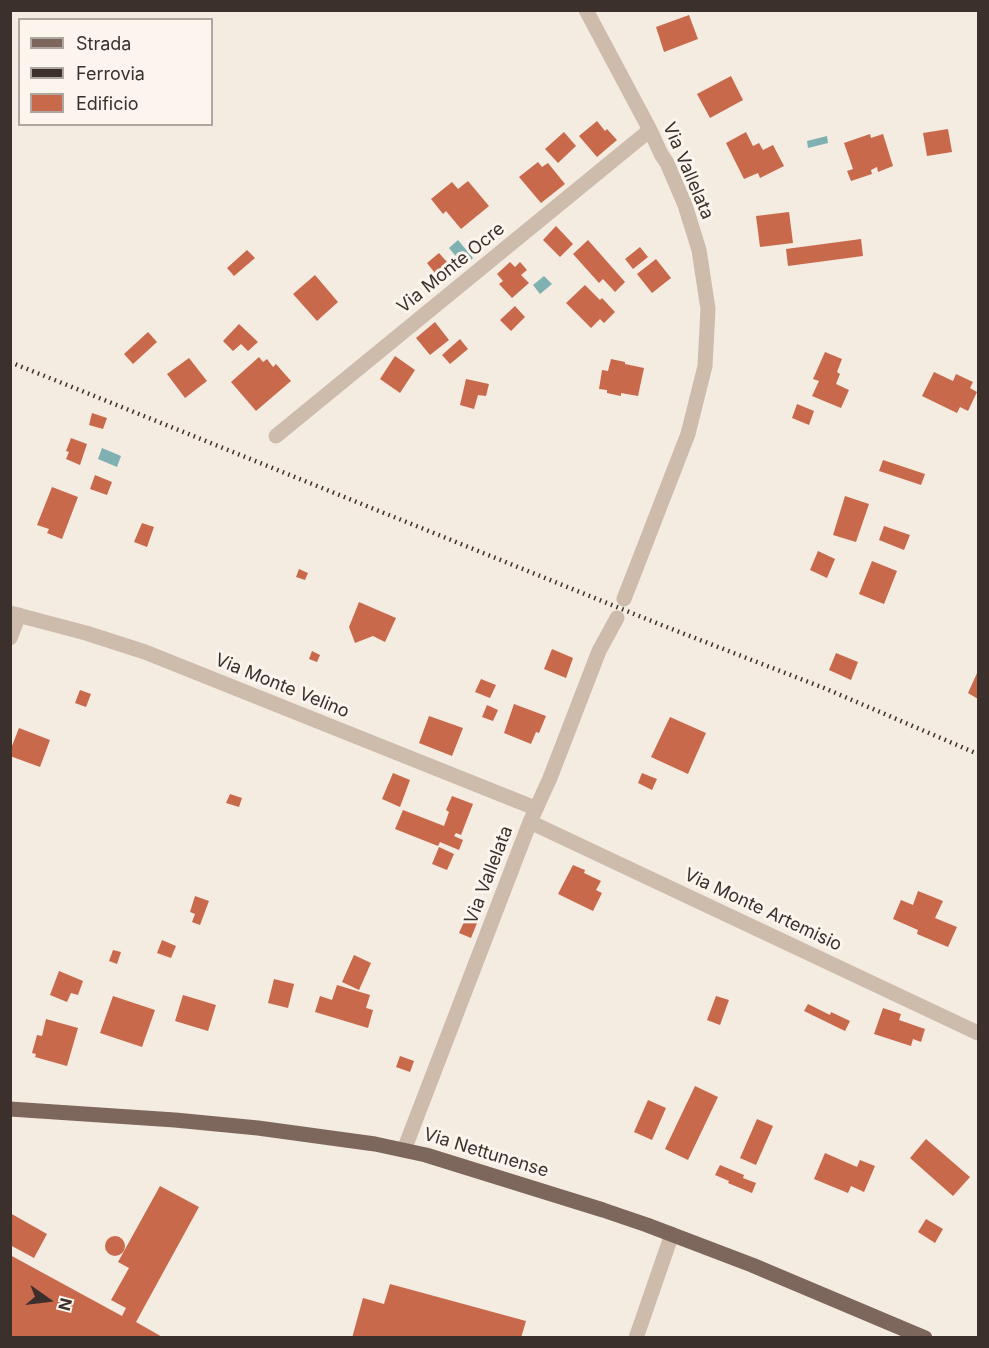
<!DOCTYPE html>
<html>
<head>
<meta charset="utf-8">
<style>
  body { margin:0 }
  #map { position:relative; width:989px; height:1348px; overflow:hidden; background:#f4ebe1; font-family:Inter,sans-serif }
  canvas { display:block }
  .frame { position:absolute; inset:0; border:12px solid #3b302b; pointer-events:none }
  .legend { position:absolute; left:18px; top:18px; width:195px; height:108px; box-sizing:border-box; background:#fbf5ee; border:2px solid #aea6a0; margin:0; padding:8px 10px; list-style:none; font-size:18px; color:#3b302b }
  .legend li { display:flex; align-items:center; gap:12px; height:30px }
  .legend b { width:30px; border:2px solid #aea6a0 }
  .north { position:absolute; left:18px; top:1270px; width:60px; height:60px; -webkit-text-stroke:4px #fbf5ee; paint-order:stroke; rotate:104deg; font-size:16px; font-weight:700; line-height:24px; text-align:center; color:#3b302b }
  .north::after { content:''; display:block; margin:auto; width:21px; height:27px; background:#3b302b; clip-path:polygon(50% 0,100% 100%,50% 72%,0 100%) }
</style>
</head>
<body>
<div id="map">
<canvas width="989" height="1348"></canvas>
<div class="frame"></div>
<ul class="legend">
<li><b style="height:8px;background:#7d675c"></b>Strada</li>
<li><b style="height:8px;background:#3b302b"></b>Ferrovia</li>
<li><b style="height:16px;background:#c8694b"></b>Edificio</li>
</ul>
<div class="north">N</div>
</div>
<script>
const ctx = document.querySelector('canvas').getContext('2d');
ctx.lineJoin = 'round';
function fillPath(path, color) {
  ctx.fillStyle = color;
  ctx.fill(path, 'evenodd');
}
function poly(rows) {
  const path = new Path2D();
  for (const r of rows) {
    if (r.length === 3) {
      path.moveTo(r[0] + r[2], r[1]);
      path.arc(r[0], r[1], r[2], 0, 2 * Math.PI);
      continue;
    }
    path.moveTo(r[0], r[1]);
    for (let i = 2; i < r.length; i += 2) path.lineTo(r[i], r[i + 1]);
  }
  return path;
}
function strokePath(path, color, width, dash) {
  ctx.strokeStyle = color;
  ctx.lineWidth = width;
  ctx.lineCap = dash ? 'butt' : 'round';
  ctx.setLineDash(dash || []);
  ctx.stroke(path);
}
function label(font, color, halo, rows, align = 'center') {
  ctx.font = font + ' Inter,sans-serif';
  ctx.lineWidth = 6;
  ctx.setLineDash([]);
  ctx.textBaseline = 'middle';
  ctx.strokeStyle = halo;
  ctx.fillStyle = color;
  for (const [text, x, y, turn = 0] of rows) {
    ctx.save();
    ctx.translate(x, y);
    ctx.rotate((+turn || 0) * Math.PI / 180);
    ctx.textAlign = isNaN(turn) ? turn : align;
    if (halo) ctx.strokeText(text, 0, 0);
    ctx.fillText(text, 0, 0);
    ctx.restore();
  }
}
fillPath(poly([
  [827,136,828,143,808,148,807,141],
  [458,240,473,258,464,266,449,248],
  [544,276,552,284,540,294,533,285],
  [102,448,121,456,117,467,98,459]
]), '#7fb0b2');
fillPath(poly([
  [689,15,698,39,664,52,656,27],
  [731,76,743,100,710,118,697,94],
  [597,121,605,131,607,129,617,140,597,157,579,136],
  [948,129,952,152,927,156,923,133],
  [564,132,576,146,558,163,545,149],
  [746,132,753,146,759,143,763,150,773,145,784,166,760,178,758,173,744,179,726,143],
  [870,134,871,138,883,134,893,166,878,172,877,167,871,170,872,174,851,181,847,171,853,169,844,143],
  [538,162,542,167,548,163,565,184,541,203,519,177],
  [468,181,489,206,461,229,446,211,443,214,431,199,452,182,458,189],
  [789,212,793,243,760,247,756,216],
  [556,226,573,244,560,257,543,240],
  [861,239,863,256,788,266,786,249],
  [588,240,625,282,615,292,603,279,599,283,573,254],
  [640,247,648,257,633,269,625,259],
  [247,250,255,258,234,276,227,268],
  [439,253,455,271,442,282,427,263],
  [656,259,671,278,652,293,637,274],
  [510,262,515,267,520,262,527,270,521,275,529,283,512,298,499,284,503,281,497,274],
  [315,275,338,302,317,321,293,294],
  [585,285,600,300,602,298,615,312,604,323,600,319,591,328,566,303],
  [515,306,525,317,511,331,500,320],
  [435,322,449,340,430,355,416,338],
  [239,324,258,342,248,351,241,344,233,351,223,341],
  [148,332,157,342,133,364,124,354],
  [460,339,468,349,450,364,442,355],
  [825,352,842,359,837,372,840,374,836,384,849,390,841,408,812,396,819,381,813,379],
  [395,356,415,370,400,393,380,379],
  [259,357,263,362,267,359,273,367,276,364,291,381,256,411,231,382],
  [189,358,207,381,185,398,167,374],
  [611,359,625,362,625,364,644,368,638,396,621,393,621,396,607,393,607,390,599,389,602,370,608,371],
  [934,372,953,381,956,374,973,382,970,388,977,392,968,411,960,407,957,413,922,396],
  [466,379,489,384,486,396,478,395,474,409,460,405],
  [797,404,814,411,809,425,792,418],
  [92,413,107,418,103,429,89,425],
  [71,438,87,444,80,465,66,459,69,452,66,451],
  [883,460,925,474,921,485,879,471],
  [95,475,112,482,107,495,90,489],
  [52,487,78,497,62,539,47,533,49,529,37,525],
  [845,496,869,504,856,542,833,535],
  [142,523,154,527,147,547,134,542],
  [884,526,910,535,904,550,879,540],
  [818,551,835,559,827,578,810,570],
  [872,561,897,571,884,604,859,594],
  [299,569,308,573,305,580,296,577],
  [359,602,396,618,385,642,373,636,355,643,349,627],
  [552,649,573,658,566,678,544,669],
  [312,651,320,655,317,662,309,659],
  [836,653,858,662,851,680,829,670],
  [978,671,978,699,968,693],
  [481,679,496,685,490,698,475,692],
  [80,690,91,694,86,707,75,703],
  [514,704,546,716,539,733,536,732,531,744,504,733],
  [487,705,498,710,493,721,482,717],
  [429,716,463,728,452,756,419,743],
  [670,717,706,733,688,774,651,757],
  [19,728,50,740,40,767,10,756,10,751],
  [393,773,410,780,400,807,382,799],
  [642,773,657,779,652,790,638,783],
  [230,794,242,798,239,807,226,803],
  [452,796,473,804,461,835,456,833,454,836,463,840,459,850,440,842,438,846,395,829,403,810,444,826,449,812,446,810],
  [439,847,454,854,447,870,432,864],
  [573,865,585,870,584,873,601,881,596,890,602,893,593,911,558,894],
  [918,891,943,901,935,918,957,927,948,947,917,934,918,930,893,919,901,900,913,905],
  [195,896,209,901,200,925,192,922,195,914,190,912],
  [468,913,479,918,471,938,459,933],
  [162,940,176,946,171,958,157,953],
  [113,950,121,952,117,964,109,961],
  [354,955,371,963,359,990,342,982],
  [59,971,83,981,78,995,71,993,67,1002,50,995],
  [274,979,294,984,288,1008,268,1003],
  [337,985,370,995,366,1008,373,1010,368,1028,315,1012,320,996,332,1000],
  [183,995,216,1005,208,1031,175,1021],
  [113,996,155,1010,142,1047,100,1033],
  [716,996,729,1000,720,1025,707,1020],
  [808,1004,830,1015,831,1012,850,1021,845,1031,804,1011],
  [883,1008,901,1014,899,1020,925,1029,921,1042,913,1039,911,1046,874,1034],
  [46,1019,78,1028,67,1066,35,1057,36,1054,32,1053,37,1035,42,1036],
  [400,1056,414,1061,410,1072,396,1067],
  [695,1086,718,1097,688,1160,665,1149],
  [648,1100,666,1108,652,1140,634,1132],
  [757,1119,773,1126,756,1165,740,1158],
  [926,1139,970,1177,953,1196,910,1158],
  [825,1153,857,1167,860,1160,875,1166,864,1192,851,1186,848,1193,814,1179],
  [720,1165,744,1175,743,1178,756,1183,752,1193,728,1183,729,1181,715,1175],
  [160,1186,199,1207,136,1322,164,1338,10,1338,10,1255,122,1316,126,1308,111,1300,129,1268,118,1262],
  [10,1213,47,1234,34,1258,10,1245],
  [926,1219,943,1229,935,1243,918,1232],
  [115,1246,10],
  [390,1284,526,1321,521,1338,352,1338,363,1298,384,1304]
]), '#c8694b');
strokePath(poly([
  [586,10,650,130,661,154,667,163,685,205,699,250,708,309,705,366,688,434,624,599],
  [276,436,650,130],
  [10,613,86,633,145,652,535,808],
  [10,638,19,615],
  [530,822,978,1033],
  [404,1150,530,822,550,778,599,651,617,618],
  [636,1338,672,1234]
]), '#cdbbac', 15);
strokePath(poly([
  [10,1109,175,1120,258,1128,375,1144,426,1155,603,1210,647,1225,752,1265,925,1338]
]), '#7d675c', 15);
strokePath(poly([
  [10,362,664,626,824,688,978,754]
]), '#3b302b', 4.5, [1.5, 4.5]);
label('18px', '#3b302b', '#fbf5ee', [
  ["Via Vallelata",688,171,67],
  ["Via Monte Ocre",451,268,-39],
  ["Via Monte Velino",282,686,22],
  ["Via Vallelata",489,875,-69],
  ["Via Monte Artemisio",763,910,25],
  ["Via Nettunense",486,1153,17]
]);
</script>
</body>
</html>
